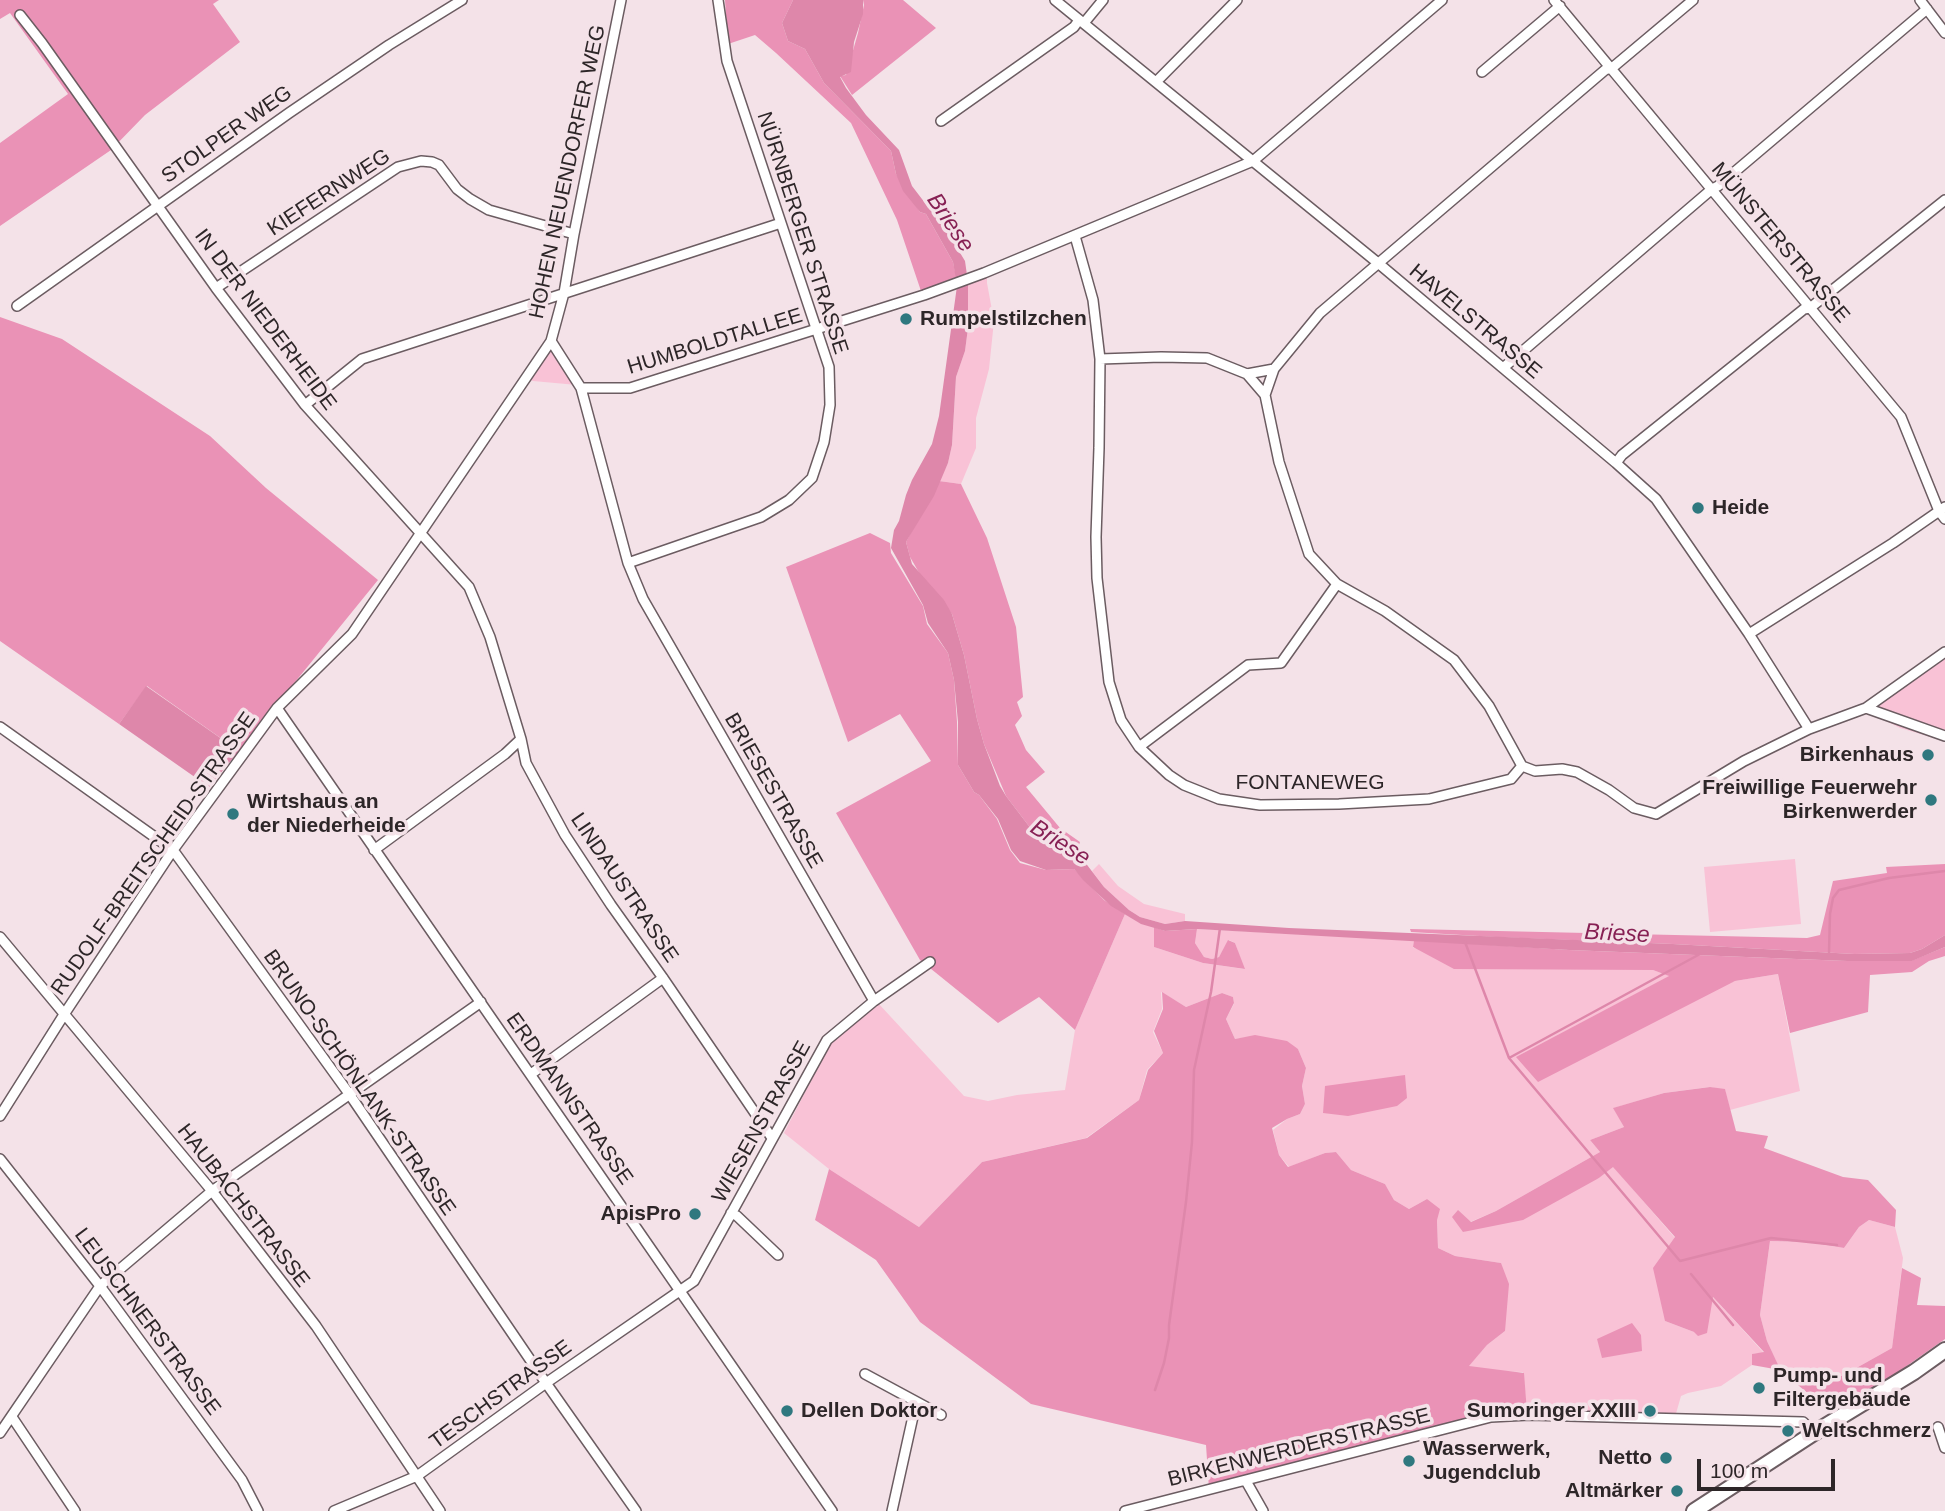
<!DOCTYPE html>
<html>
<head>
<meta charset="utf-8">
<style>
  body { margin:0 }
  #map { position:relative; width:1945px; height:1511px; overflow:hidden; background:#f4e2e8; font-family:Helvetica,sans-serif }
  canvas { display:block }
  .scale { position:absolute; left:1697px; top:1459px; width:138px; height:32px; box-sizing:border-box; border:4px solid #2d2628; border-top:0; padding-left:9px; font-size:21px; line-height:24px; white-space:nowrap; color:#2d2628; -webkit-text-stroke:5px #f4e2e8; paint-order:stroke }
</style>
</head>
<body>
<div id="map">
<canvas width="1945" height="1511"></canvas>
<div class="scale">100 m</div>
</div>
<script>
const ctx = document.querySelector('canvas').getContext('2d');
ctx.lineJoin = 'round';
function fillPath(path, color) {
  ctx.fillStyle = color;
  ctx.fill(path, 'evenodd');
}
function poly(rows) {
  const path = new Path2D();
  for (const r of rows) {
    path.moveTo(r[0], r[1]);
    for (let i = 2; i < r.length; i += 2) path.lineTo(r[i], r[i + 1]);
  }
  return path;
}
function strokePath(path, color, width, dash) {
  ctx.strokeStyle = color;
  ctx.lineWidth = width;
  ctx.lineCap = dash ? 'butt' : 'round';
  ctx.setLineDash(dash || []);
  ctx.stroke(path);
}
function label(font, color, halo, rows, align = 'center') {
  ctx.font = font + ' Helvetica,sans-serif';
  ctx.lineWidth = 7;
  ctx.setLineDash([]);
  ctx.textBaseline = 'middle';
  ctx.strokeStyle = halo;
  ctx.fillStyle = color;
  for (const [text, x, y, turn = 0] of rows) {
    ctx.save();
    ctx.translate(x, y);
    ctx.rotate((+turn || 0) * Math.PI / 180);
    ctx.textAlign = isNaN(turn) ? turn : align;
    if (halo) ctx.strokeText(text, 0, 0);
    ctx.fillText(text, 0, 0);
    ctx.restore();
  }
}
fillPath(poly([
  [987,269,987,283,994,321,989,369,976,418,976,448,961,484,939,481,948,463,952,445,956,377,965,351,968,328,968,282],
  [551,346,577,385,533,381,528,379],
  [1945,648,1945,741,1900,728,1865,710],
  [1795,859,1801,924,1710,932,1704,867],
  [1099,864,1118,886,1144,904,1185,914,1185,921,1165,924,1140,917,1129,910,1104,887,1092,871],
  [1125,914,1141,923,1154,927,1154,947,1203,963,1244,969,1235,943,1229,940,1219,957,1212,959,1204,957,1195,943,1197,929,1414,940,1413,948,1653,970,1670,976,1517,1057,1735,981,1778,974,1800,1091,1730,1110,1725,1090,1709,1087,1664,1093,1614,1108,1624,1127,1590,1140,1600,1152,1496,1211,1470,1222,1463,1232,1599,1178,1613,1166,1675,1238,1665,1321,1694,1332,1713,1297,1764,1353,1752,1354,1752,1365,1721,1386,1688,1393,1681,1396,1675,1417,1527,1412,1523,1372,1465,1370,1487,1345,1505,1331,1501,1263,1455,1256,1438,1248,1437,1220,1427,1199,1409,1209,1394,1200,1385,1184,1351,1170,1336,1152,1325,1153,1289,1167,1279,1155,1273,1130,1287,1119,1300,1114,1305,1104,1302,1086,1306,1068,1298,1049,1255,1036,1235,1039,1226,1019,1234,1004,1233,997,1222,993,1186,1007,1161,992,1162,1009,1153,1032,1163,1053,1147,1070,1139,1100,1086,1138,982,1162,919,1227,829,1169,784,1133,830,1044,878,1003,964,1096,988,1101,1017,1095,1065,1090,1075,1030],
  [1869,1220,1895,1227,1903,1258,1892,1348,1842,1376,1780,1370,1767,1341,1760,1315,1770,1241,1808,1242,1844,1248,1859,1227]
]), '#f9c2d6');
fillPath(poly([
  [0,0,219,0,213,4,240,42,145,115,111,150,0,226,0,143,68,94,10,13,0,19],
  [725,0,793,0,782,23,788,41,805,49,824,83,891,151,896,174,920,212,926,214,953,262,957,281,922,294,897,220,851,123,776,53,755,35,728,44],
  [863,0,903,0,936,28,852,95,840,76,846,75,858,33,864,5],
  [0,317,62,339,210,436,266,488,378,580,239,751,147,686,119,724,0,641],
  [939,481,961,484,987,538,1016,627,1023,697,1017,702,1022,716,1015,725,1026,750,1045,772,1026,787,1060,828,1080,842,1078,848,1081,857,1071,850,1043,841,1035,834,1006,796,984,744,977,719,964,655,952,614,921,576,910,557,906,542],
  [870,533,890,543,891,553,923,606,927,624,948,653,954,680,957,722,958,765,974,792,979,795,997,819,1010,850,1020,863,1046,870,1074,869,1104,900,1125,914,1075,1030,1039,997,998,1023,920,960,836,813,931,761,900,714,848,742,786,567],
  [1945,864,1945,935,1922,949,1910,953,1854,954,1673,944,1496,937,1411,932,1410,929,1807,938,1820,935,1833,881,1887,873,1886,867],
  [1154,927,1165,931,1197,929,1195,943,1204,957,1212,959,1219,957,1228,940,1235,943,1245,969,1203,963,1154,947],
  [1414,940,1569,950,1847,961,1911,961,1945,947,1945,956,1929,961,1912,972,1870,975,1868,1012,1790,1033,1778,974,1735,981,1538,1082,1516,1057,1669,976,1653,970,1454,969,1413,947],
  [1162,992,1186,1007,1222,993,1233,997,1234,1003,1226,1019,1235,1039,1255,1035,1287,1041,1298,1049,1306,1068,1302,1086,1305,1104,1300,1114,1287,1119,1272,1128,1279,1155,1288,1167,1325,1153,1336,1152,1351,1170,1385,1184,1394,1200,1409,1209,1427,1199,1440,1209,1437,1220,1438,1248,1455,1256,1501,1263,1509,1284,1505,1331,1487,1345,1469,1366,1524,1373,1527,1412,1209,1489,1206,1445,1031,1404,920,1322,876,1260,815,1220,829,1169,919,1227,982,1162,1087,1138,1139,1100,1148,1070,1163,1053,1154,1031,1163,1009],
  [1405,1075,1407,1098,1397,1106,1348,1116,1323,1113,1325,1086],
  [1710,1087,1725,1089,1736,1131,1768,1136,1764,1148,1843,1177,1868,1180,1896,1210,1895,1227,1869,1220,1859,1227,1844,1248,1808,1242,1770,1241,1760,1315,1767,1341,1780,1369,1842,1376,1892,1348,1902,1268,1921,1278,1917,1305,1945,1306,1945,1339,1884,1382,1838,1408,1823,1406,1780,1370,1752,1365,1752,1354,1764,1352,1713,1297,1707,1333,1698,1336,1694,1332,1665,1321,1653,1268,1675,1237,1613,1167,1599,1178,1523,1220,1463,1232,1452,1217,1458,1210,1471,1222,1496,1211,1600,1152,1590,1140,1624,1127,1613,1108,1664,1093],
  [1632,1323,1641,1335,1642,1351,1602,1358,1597,1339]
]), '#ea92b6');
fillPath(poly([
  [793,0,863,0,863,14,854,42,851,72,840,77,846,88,866,115,899,150,912,186,948,233,965,261,968,282,968,328,965,351,956,377,952,445,948,463,934,496,906,542,912,564,944,600,952,614,964,655,977,719,984,744,1000,786,1006,796,1035,834,1043,841,1071,850,1081,857,1104,887,1129,910,1140,917,1165,924,1185,921,1289,928,1673,944,1854,954,1910,953,1922,949,1945,935,1945,947,1912,961,1847,961,1569,950,1197,929,1165,931,1141,924,1111,906,1083,880,1074,869,1046,870,1020,861,1011,850,998,819,979,795,974,792,958,765,958,722,954,680,948,653,928,623,923,605,891,548,894,530,899,521,906,495,912,480,932,444,939,416,957,286,953,262,926,214,920,212,903,191,896,174,891,151,824,83,805,49,788,41,782,23],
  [146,686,239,751,209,787,119,724]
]), '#de87aa');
strokePath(poly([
  [1465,942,1509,1058,1680,1261,1771,1238,1837,1245],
  [1829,953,1830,914,1833,898,1839,890,1889,878,1945,871],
  [1509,1058,1700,954],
  [1691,1274,1733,1325],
  [1155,1390,1164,1363,1169,1338,1169,1325,1186,1202,1192,1142,1194,1070,1211,992,1220,928]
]), '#de87aa', 2.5);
const street = poly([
  [1055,0,1378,263,1616,463,1656,499,1749,634,1809,729],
  [1554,0,1901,417,1939,511,1945,519],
  [1920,0,1945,33],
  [20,15,42,43,216,288,305,405,469,587,490,637,521,739,526,763,565,835,611,905,663,978,772,1138],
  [1084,23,1103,0],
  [1482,72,1560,6],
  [1156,82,1237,0],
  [941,121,1074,27,1079,20],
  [1075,236,1093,300,1100,359,1099,448,1096,537,1097,578,1109,682,1121,720,1139,747,1169,775,1184,785,1219,799,1260,805,1339,804,1429,799,1511,779,1522,766,1535,771,1562,769,1577,772,1609,790,1634,808,1656,814,1744,761,1809,729,1866,708,1945,652],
  [216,288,398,167,421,161,432,162,439,165,457,189,470,199,489,210,574,234],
  [17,306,289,113,389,45,462,0],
  [551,341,581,388,630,388,924,295,984,273,1253,161,1442,0],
  [1100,359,1161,357,1207,358,1247,374,1274,369],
  [1503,368,1712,189,1718,186,1927,9],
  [1247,374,1265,395,1279,462,1309,554,1337,584,1385,611,1454,660,1489,706,1522,766],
  [581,388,628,563,643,599,874,1001],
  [1265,395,1274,369,1320,313,1605,70,1612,68,1693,0],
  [305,405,362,359,781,223],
  [1616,463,1622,455,1804,309,1810,308,1945,200],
  [628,563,761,517,789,500,812,478,824,442,830,405,829,367,727,61,718,0],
  [1749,634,1893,543,1945,507],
  [277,708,832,1511],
  [1866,708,1945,736],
  [0,727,173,850,350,1095,546,1383,636,1511],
  [1139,747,1248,665,1281,663,1337,584],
  [374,850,505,754,521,739],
  [0,937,212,1191,316,1326,440,1511],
  [531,1074,663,978],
  [0,1116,65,1013,173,850,277,708,352,634,551,341,564,293,574,234,621,0],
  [0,1159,100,1286,242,1480,258,1511],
  [731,1213,737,1216,778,1255],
  [865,1374,941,1415],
  [12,1417,75,1511],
  [1938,1427,1945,1448],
  [0,1433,100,1286,212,1191,481,1002],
  [1246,1481,1263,1511],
  [334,1511,417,1476,546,1383,694,1281,827,1040,874,1001,930,962],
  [892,1511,916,1403],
  [1125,1511,1491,1417,1529,1415,1803,1422,1814,1433]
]);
const primary = poly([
  [1694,1511,1814,1433,1914,1372,1945,1350]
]);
strokePath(street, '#6b5c61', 12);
strokePath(primary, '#6b5c61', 18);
strokePath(street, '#fff', 9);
strokePath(primary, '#fff', 14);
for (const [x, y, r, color] of [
  [906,319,7,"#2f787f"],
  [1698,508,7,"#2f787f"],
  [1928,755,7,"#2f787f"],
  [1931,800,7,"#2f787f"],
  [233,814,7,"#2f787f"],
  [695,1214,7,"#2f787f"],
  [1759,1388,7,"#2f787f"],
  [787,1411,7,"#2f787f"],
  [1650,1411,7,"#2f787f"],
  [1788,1431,7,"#2f787f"],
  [1666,1458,7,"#2f787f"],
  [1409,1461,7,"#2f787f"],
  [1677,1491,7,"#2f787f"]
]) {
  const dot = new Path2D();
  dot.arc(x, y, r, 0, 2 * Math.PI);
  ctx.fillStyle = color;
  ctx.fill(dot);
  strokePath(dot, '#f4e2e8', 2.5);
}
label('21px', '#2d2628', '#f4e2e8', [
  ["STOLPER WEG",227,135,-35],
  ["HOHEN NEUENDORFER WEG",568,172,-78],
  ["KIEFERNWEG",329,193,-33],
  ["NÜRNBERGER STRASSE",802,233,72],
  ["MÜNSTERSTRASSE",1780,243,50],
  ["IN DER NIEDERHEIDE",265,320,53],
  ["HAVELSTRASSE",1475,322,40],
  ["HUMBOLDTALLEE",715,342,-17],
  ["FONTANEWEG",1310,783],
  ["BRIESESTRASSE",773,791,60],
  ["RUDOLF-BREITSCHEID-STRASSE",154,854,-55],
  ["LINDAUSTRASSE",624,888,56],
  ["BRUNO-SCHÖNLANK-STRASSE",359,1083,55],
  ["ERDMANNSTRASSE",569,1099,55],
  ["WIESENSTRASSE",762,1122,-61],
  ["HAUBACHSTRASSE",243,1206,52],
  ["LEUSCHNERSTRASSE",147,1322,53],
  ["TESCHSTRASSE",501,1395,-36],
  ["BIRKENWERDERSTRASSE",1299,1448,-14]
]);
label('bold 21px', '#2d2628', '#f4e2e8', [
  ["Rumpelstilzchen",920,319],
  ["Heide",1712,508],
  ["Birkenhaus",1914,755,"right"],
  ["Freiwillige Feuerwehr",1917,788,"right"],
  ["Birkenwerder",1917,812,"right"],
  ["Wirtshaus an",247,802],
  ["der Niederheide",247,826],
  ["ApisPro",681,1214,"right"],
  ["Pump- und",1773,1376],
  ["Filtergebäude",1773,1400],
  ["Dellen Doktor",801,1411],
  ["Sumoringer XXIII",1636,1411,"right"],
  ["Weltschmerz",1802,1431],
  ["Wasserwerk,",1423,1449],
  ["Jugendclub",1423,1473],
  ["Netto",1652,1458,"right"],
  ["Altmärker",1663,1491,"right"]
], 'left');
label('italic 23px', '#872154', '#f4e2e8', [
  ["Briese",950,223,56],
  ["Briese",1060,843,32],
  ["Briese",1617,934,3]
]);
</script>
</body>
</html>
